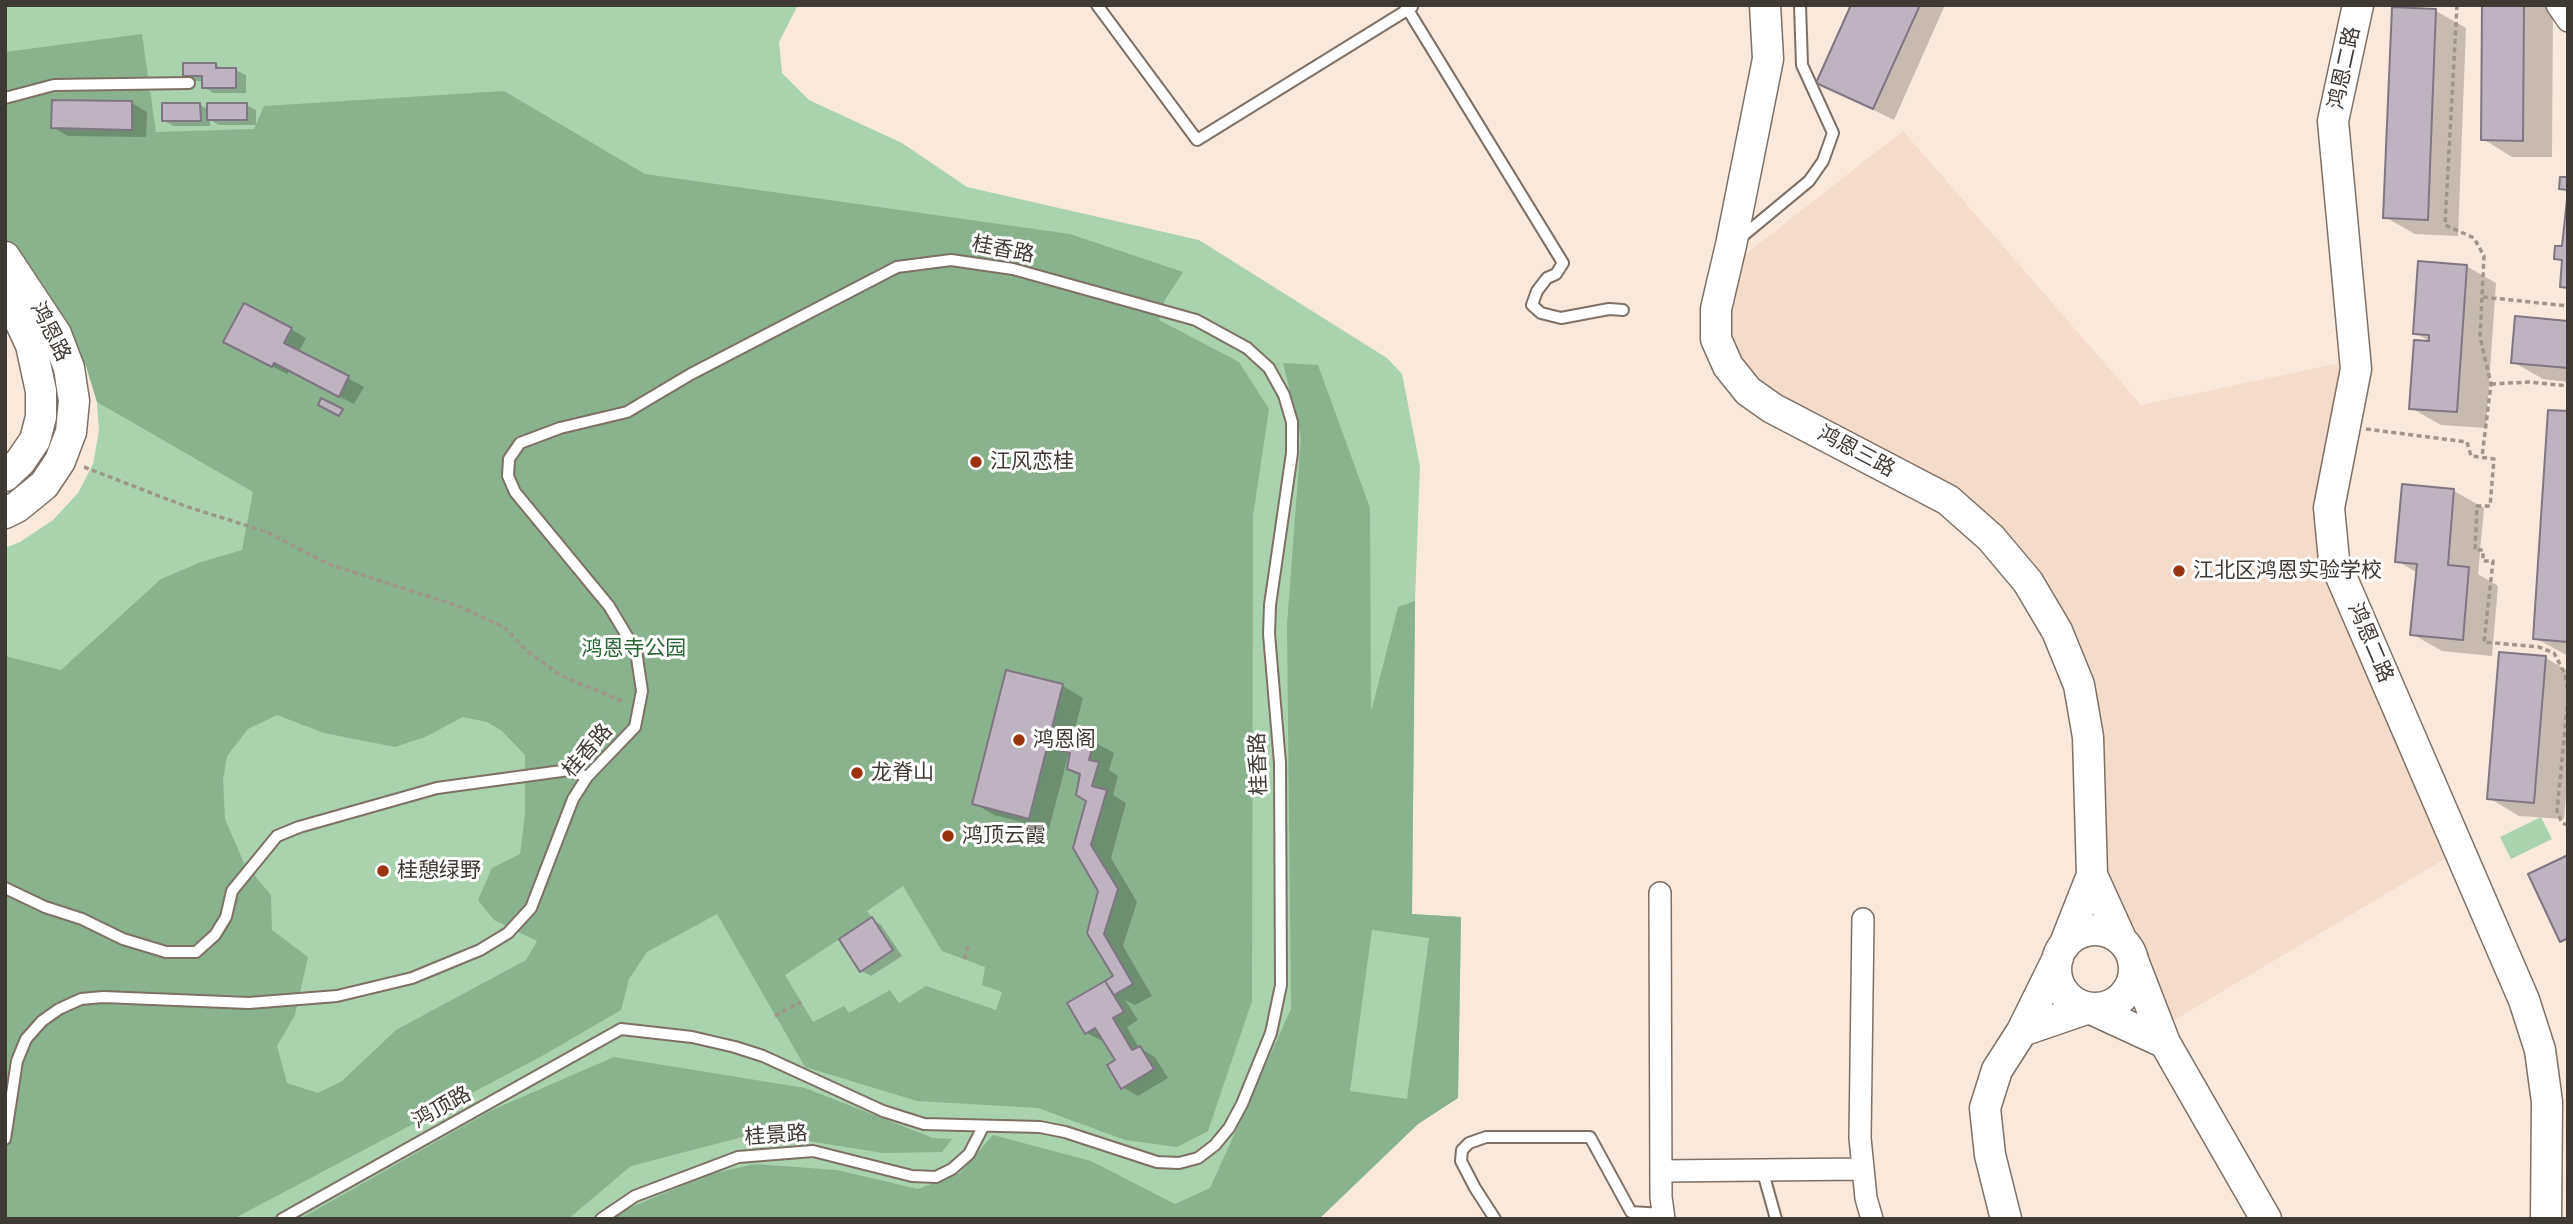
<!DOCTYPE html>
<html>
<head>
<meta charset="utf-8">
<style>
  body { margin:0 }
  #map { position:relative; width:2573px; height:1224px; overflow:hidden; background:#f9e9dc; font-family:Helvetica,sans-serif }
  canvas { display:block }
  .frame { position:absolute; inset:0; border:7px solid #3f3934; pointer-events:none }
</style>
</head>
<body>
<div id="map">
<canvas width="2573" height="1224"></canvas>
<div class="frame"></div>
</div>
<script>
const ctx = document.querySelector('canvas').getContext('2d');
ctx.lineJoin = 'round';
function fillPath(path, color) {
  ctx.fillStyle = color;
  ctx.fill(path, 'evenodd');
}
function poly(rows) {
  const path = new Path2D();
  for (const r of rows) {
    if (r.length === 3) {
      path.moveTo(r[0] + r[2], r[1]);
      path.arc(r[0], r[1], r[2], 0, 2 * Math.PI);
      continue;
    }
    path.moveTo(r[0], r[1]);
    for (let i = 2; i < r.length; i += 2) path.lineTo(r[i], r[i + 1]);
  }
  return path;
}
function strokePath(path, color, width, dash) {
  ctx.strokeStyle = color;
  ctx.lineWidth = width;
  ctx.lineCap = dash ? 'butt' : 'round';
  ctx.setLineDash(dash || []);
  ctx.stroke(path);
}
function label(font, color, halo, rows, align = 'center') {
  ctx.font = font + ' Helvetica,"Noto Sans SC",sans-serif';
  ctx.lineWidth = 6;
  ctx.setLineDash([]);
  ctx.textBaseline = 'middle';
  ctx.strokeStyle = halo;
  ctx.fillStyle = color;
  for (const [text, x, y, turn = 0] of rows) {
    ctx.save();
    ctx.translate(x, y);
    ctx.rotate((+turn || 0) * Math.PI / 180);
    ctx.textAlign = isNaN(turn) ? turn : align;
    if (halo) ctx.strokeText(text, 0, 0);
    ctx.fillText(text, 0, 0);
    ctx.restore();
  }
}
fillPath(poly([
  [1903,131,2141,405,2345,362,2317,511,2448,857,2171,1022,2101,873,2098,735,2036,577,1757,384,1739,360,1727,336,1738,260]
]), '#f3dccb');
fillPath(poly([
  [5,5,798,5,779,42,782,73,809,100,902,143,967,187,1199,240,1387,358,1402,374,1420,466,1415,601,1412,914,1461,917,1458,1098,1418,1124,1319,1219,5,1219,5,548,20,542,53,520,78,493,93,464,99,431,97,402,86,366,67,332,5,238],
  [2541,817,2552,839,2511,859,2500,837]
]), '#abd2af');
fillPath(poly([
  [142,34,156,132,254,129,264,106,504,91,645,174,1070,234,1183,272,1165,300,1159,320,1239,362,1269,409,1253,516,1252,1001,1208,1131,1177,1147,1125,1140,1038,1108,917,1101,805,1067,717,914,647,952,629,979,621,1010,542,1056,233,1219,5,1219,5,656,61,670,161,579,201,562,242,550,253,492,97,402,86,366,67,332,5,238,5,52],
  [277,715,324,733,395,747,425,737,463,717,487,722,502,731,525,755,525,815,520,854,492,868,478,900,494,920,537,941,526,960,396,1030,342,1081,318,1093,287,1083,277,1046,295,1015,308,957,272,930,271,895,244,863,225,819,223,780,227,756,248,729],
  [903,886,942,951,985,967,982,985,1002,992,996,1010,926,986,899,1003,890,990,849,1013,844,1006,813,1022,785,975,838,940,860,972,893,950,867,911],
  [1283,363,1318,365,1370,508,1371,712,1398,607,1415,601,1412,914,1461,917,1458,1098,1418,1124,1319,1219,611,1219,622,1211,710,1174,755,1164,837,1170,918,1189,960,1173,993,1135,1091,1161,1175,1204,1210,1188,1291,1009,1287,625,1301,437],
  [1372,930,1429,938,1407,1099,1350,1091],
  [614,1057,805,1088,933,1138,952,1139,942,1152,883,1153,758,1133,631,1166,568,1219,300,1219,492,1110]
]), '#8ab28e');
fillPath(poly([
  [1853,5,1945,5,1894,120,1818,83],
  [2484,5,2553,6,2552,157,2512,157,2483,139],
  [2436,11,2466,28,2458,236,2415,234,2385,217],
  [215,64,225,70,236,70,246,75,246,93,213,93,204,87,204,81,194,81,184,75],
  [132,103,147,112,146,137,68,136,53,127],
  [200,105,209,110,246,105,256,110,256,125,219,125,210,120,210,126,173,126,164,120],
  [2466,266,2496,283,2486,428,2441,425,2411,408,2433,343,2415,333],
  [2568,323,2568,382,2543,379,2513,362],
  [291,329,306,338,299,352,364,387,354,404,289,371,287,374,240,350],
  [2568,413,2568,656,2535,638],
  [2454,491,2484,508,2478,574,2498,586,2492,656,2442,651,2412,634,2418,573,2397,561],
  [2501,654,2546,658,2568,671,2568,773,2564,819,2519,816,2489,798],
  [1008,672,1063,686,1083,698,1073,736,1094,742,1114,753,1109,770,1118,776,1113,795,1126,803,1111,858,1137,902,1123,946,1152,996,1135,1005,1125,1000,1138,1020,1127,1027,1139,1048,1155,1057,1168,1078,1138,1096,1122,1087,1117,1061,1104,1040,1102,1041,1087,1033,1069,1004,1115,976,1089,933,1100,891,1075,848,1088,800,1081,775,1069,768,1071,757,1068,756,1049,829,994,815,974,803],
  [872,919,881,925,902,956,871,976,862,971]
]), '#0003');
const building = poly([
  [1851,5,1920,5,1873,109,1816,83,1851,5],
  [2482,5,2524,5,2523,141,2481,140,2482,5],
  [2392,7,2436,9,2428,220,2383,218,2392,7],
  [183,63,216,63,216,68,236,68,236,88,202,88,202,76,183,76,183,63],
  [52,100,132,101,132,130,51,128,52,100],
  [162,103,200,103,201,121,162,121,162,103],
  [207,103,247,103,247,120,207,120,207,103],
  [2568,168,2568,190,2559,189,2560,177,2567,177,2568,168],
  [2568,190,2568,288,2560,287,2562,260,2554,259,2555,246,2562,246,2568,190],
  [2418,261,2467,265,2457,412,2409,409,2414,340,2429,341,2429,335,2413,334,2418,261],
  [244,303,292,328,284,343,349,376,339,397,274,363,272,367,223,342,244,303],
  [2515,316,2568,321,2568,368,2511,363,2515,316],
  [321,398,343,409,339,416,318,405,321,398],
  [2548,410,2568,411,2568,642,2533,639,2548,410],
  [2402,484,2454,489,2448,565,2469,567,2463,640,2410,635,2417,564,2395,562,2402,484],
  [2499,652,2546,656,2534,803,2487,799,2499,652],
  [1006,670,1063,684,1029,819,972,804,1006,670],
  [1052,728,1094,740,1089,760,1099,762,1092,786,1107,790,1091,845,1118,889,1104,934,1133,984,1114,995,1105,981,1113,976,1087,933,1098,891,1073,848,1086,801,1076,795,1080,774,1067,769,1070,753,1047,746,1052,728],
  [2568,855,2568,938,2560,942,2528,874,2568,855],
  [872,917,893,950,860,972,839,939,872,917],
  [1105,981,1124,1012,1113,1018,1132,1050,1140,1046,1154,1069,1121,1089,1107,1065,1115,1060,1095,1028,1085,1034,1067,1003,1105,981]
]);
fillPath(building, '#bfb3c1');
strokePath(building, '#807582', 2);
const lane = poly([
  [1097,5,1197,140,1412,7],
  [1405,5,1563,263,1556,274,1547,278,1537,291,1532,305,1541,313,1561,318,1609,309,1623,310],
  [5,98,54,85,189,83],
  [1739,239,1809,181,1823,161,1833,133,1802,65,1800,5],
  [5,888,45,907,82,919,123,939,166,952,196,952,215,935,226,917,232,891,277,836,299,827,437,788,569,770,587,777],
  [5,1139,17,1061,26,1039,42,1021,59,1009,81,999,103,997,249,1003,337,996,412,978,480,950,508,933,531,908,573,799,587,777,635,727,642,691,636,651,609,606,515,492,508,476,509,459,520,443,560,428,627,412,691,374,897,267,951,260,1013,269,1196,320,1247,348,1269,368,1284,395,1292,422,1292,453,1270,605,1269,634,1280,763,1281,985,1271,1033,1242,1104,1229,1128,1215,1145,1198,1158,1179,1163,1157,1162,1065,1132,1040,1127,924,1124,883,1111,763,1056,735,1047,692,1037,621,1029,282,1219],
  [1762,1169,1776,1219],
  [601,1219,635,1196,738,1157,813,1151,912,1176,936,1177,952,1169,969,1154,983,1127],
  [1495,1219,1475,1188,1461,1161,1462,1150,1469,1143,1486,1137,1590,1137,1631,1212,1663,1214]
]);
const street = poly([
  [2557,5,2568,21],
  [1660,893,1661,1197,1664,1219],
  [1863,919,1860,1138,1866,1198,1872,1219],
  [1661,1171,1863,1169]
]);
const secondary = poly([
  [1765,5,1768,59,1731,245,1716,309,1716,339,1728,366,1748,391,1772,408,1948,500,1991,538,2028,582,2057,631,2079,685,2088,737,2092,875,2122,941],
  [2358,5,2333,121,2356,369,2329,508,2334,560,2524,1000,2540,1050,2547,1102,2546,1219],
  [5,257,56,334,69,368,74,401,71,432,60,461,44,485,17,507,5,513],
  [5,298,17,315,31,345,41,391,41,417,35,440,20,462,5,476],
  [2095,969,39],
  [2064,946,2092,875],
  [2134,963,2165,1043,2266,1219],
  [2022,1031,2089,1008,2165,1043],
  [2006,1219,1990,1155,1985,1108,1997,1070,2022,1031,2058,958]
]);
strokePath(lane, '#7e7065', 14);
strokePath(street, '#7e7065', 24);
strokePath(secondary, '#7e7065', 33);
strokePath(poly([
  [2457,5,2445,225,2474,238,2484,256,2480,337,2491,384,2482,457],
  [2483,297,2568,306],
  [2491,384,2529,382,2568,386],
  [2366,429,2467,442,2471,456,2494,459,2490,506,2477,506,2475,550,2483,550,2483,561,2493,561,2484,642,2539,647,2554,653,2565,674,2568,693],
  [84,467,185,506,267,532,328,564,458,606,504,627,527,651,560,675,624,702],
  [2568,698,2557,811,2562,823,2568,825],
  [964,959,969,944],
  [775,1016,801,1002]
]), '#a0958b', 3.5, [5, 3.5]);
strokePath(lane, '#fff', 10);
strokePath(street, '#fff', 21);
strokePath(secondary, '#fff', 30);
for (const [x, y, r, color] of [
  [976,462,7,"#9b340e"],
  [2179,571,7,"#9b340e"],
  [1019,740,7,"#9b340e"],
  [857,773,7,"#9b340e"],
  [948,836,7,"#9b340e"],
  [383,871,7,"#9b340e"]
]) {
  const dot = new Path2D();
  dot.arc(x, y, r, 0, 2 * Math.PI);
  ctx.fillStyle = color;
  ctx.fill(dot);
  strokePath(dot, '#fff', 2.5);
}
label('21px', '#3f3934', '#fff', [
  ["鸿恩二路",2345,68,-78],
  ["桂香路",1003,250,11],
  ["鸿恩路",50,332,63],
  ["鸿恩三路",1856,452,28],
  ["鸿恩二路",2370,643,67],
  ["桂香路",588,751,-49],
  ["桂香路",1259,764,-92],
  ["鸿顶路",442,1108,-29],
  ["桂景路",776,1136,-4]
]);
label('21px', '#3f3934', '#fff', [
  ["江风恋桂",990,462],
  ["江北区鸿恩实验学校",2193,571],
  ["鸿恩阁",1033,740],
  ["龙脊山",871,773],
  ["鸿顶云霞",962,836],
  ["桂憩绿野",397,871]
], 'left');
label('21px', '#2b6636', '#fff', [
  ["鸿恩寺公园",634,649]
]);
</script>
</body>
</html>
